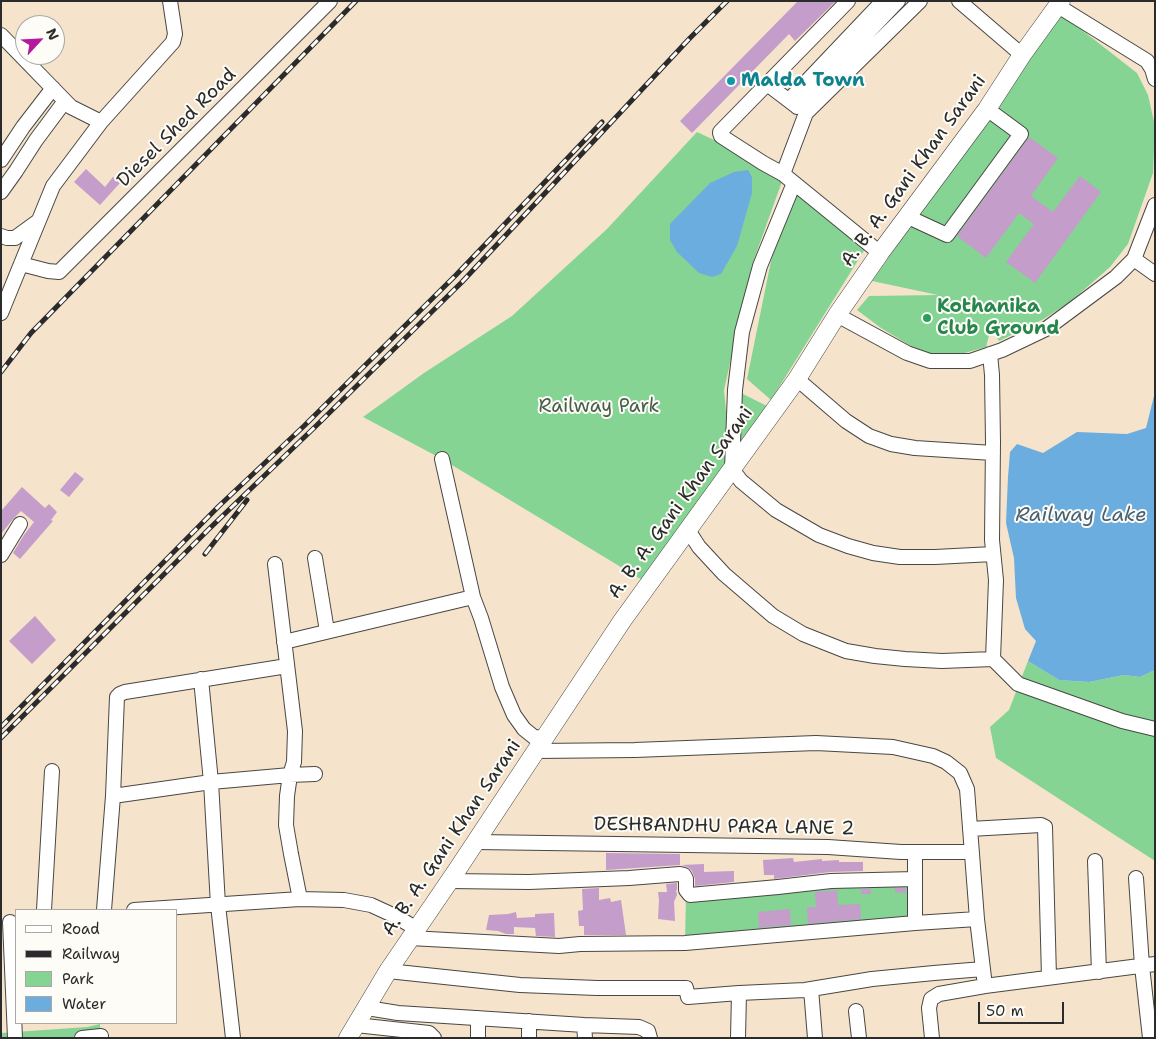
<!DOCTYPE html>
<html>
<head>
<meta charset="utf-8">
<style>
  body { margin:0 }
  #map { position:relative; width:1156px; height:1039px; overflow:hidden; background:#f5e3cb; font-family:"Shantell Sans",sans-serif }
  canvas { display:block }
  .frame { position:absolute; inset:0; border:2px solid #2b2b2b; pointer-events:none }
  .legend { position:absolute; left:15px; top:909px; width:162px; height:115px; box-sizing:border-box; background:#fdfcf7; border:1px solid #a9a8a5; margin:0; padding:6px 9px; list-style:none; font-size:15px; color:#2b2b2b }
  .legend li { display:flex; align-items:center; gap:10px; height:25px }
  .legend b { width:25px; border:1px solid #a9a8a5 }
  .north { position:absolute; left:15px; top:15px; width:50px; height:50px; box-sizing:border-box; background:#fdfcf7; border:1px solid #a9a8a5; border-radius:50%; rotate:65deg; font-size:14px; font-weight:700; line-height:20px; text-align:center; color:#2b2b2b }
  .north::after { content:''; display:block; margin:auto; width:18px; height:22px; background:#b5179e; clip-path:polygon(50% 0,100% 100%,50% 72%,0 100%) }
  .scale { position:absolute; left:978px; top:1002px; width:86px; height:22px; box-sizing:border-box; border:2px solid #2b2b2b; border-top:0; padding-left:6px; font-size:15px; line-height:18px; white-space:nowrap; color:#2b2b2b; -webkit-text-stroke:4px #fdfcf7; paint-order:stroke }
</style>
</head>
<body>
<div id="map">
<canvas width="1156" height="1039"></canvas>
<div class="frame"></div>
<ul class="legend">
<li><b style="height:6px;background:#fff"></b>Road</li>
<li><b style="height:6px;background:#2b2b2b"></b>Railway</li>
<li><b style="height:14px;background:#85d494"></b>Park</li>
<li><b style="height:14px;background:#6baddf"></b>Water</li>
</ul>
<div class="north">N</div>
<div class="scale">50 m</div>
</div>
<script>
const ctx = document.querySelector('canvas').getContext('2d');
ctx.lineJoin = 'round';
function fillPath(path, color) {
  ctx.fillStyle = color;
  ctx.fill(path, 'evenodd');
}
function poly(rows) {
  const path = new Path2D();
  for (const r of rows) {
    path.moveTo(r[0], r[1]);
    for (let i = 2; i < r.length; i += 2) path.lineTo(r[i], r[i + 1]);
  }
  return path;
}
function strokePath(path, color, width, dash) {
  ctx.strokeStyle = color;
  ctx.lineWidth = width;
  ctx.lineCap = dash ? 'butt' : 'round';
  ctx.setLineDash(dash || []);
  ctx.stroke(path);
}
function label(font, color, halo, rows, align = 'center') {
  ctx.font = font + ' "Shantell Sans",sans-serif';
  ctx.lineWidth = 4;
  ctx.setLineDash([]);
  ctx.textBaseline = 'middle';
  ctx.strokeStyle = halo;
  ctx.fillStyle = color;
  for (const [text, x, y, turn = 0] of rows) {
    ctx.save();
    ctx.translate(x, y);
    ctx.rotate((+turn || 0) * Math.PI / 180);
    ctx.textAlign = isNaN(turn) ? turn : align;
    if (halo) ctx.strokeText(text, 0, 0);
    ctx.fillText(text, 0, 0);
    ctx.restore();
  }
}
fillPath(poly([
  [1060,13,1137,73,1148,95,1155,126,1153,173,1128,244,1110,267,1070,302,1042,320,999,341,991,327,986,347,961,354,931,354,911,346,881,328,857,310,869,296,938,295,872,281],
  [697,132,785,173,752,265,724,390,731,465,735,390,775,410,649,584,442,459,363,417,424,373,512,316,607,229],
  [796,194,870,241,771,400,747,379,771,261,780,230],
  [1028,661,1059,680,1089,682,1124,675,1140,677,1155,670,1155,861,996,758,990,727,1009,710],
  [915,879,914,922,685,943,686,895],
  [100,1024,101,1038,1,1038,1,1033,87,1027]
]), '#85d494');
fillPath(poly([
  [748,170,752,177,752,193,737,246,721,274,712,277,699,273,677,252,670,240,670,224,710,183,734,172],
  [1155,392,1155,670,1140,677,1124,675,1089,682,1059,680,1028,661,1036,641,1025,629,1016,598,1014,558,1006,523,1008,477,1010,452,1017,444,1043,453,1077,432,1127,434,1146,428]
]), '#6baddf');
fillPath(poly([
  [798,1,836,1,795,41,789,34,692,133,680,121],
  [1029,137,1058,158,1031,196,1053,212,1080,176,1101,192,1035,283,1006,262,1034,224,1019,213,986,258,957,236],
  [86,169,105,187,113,177,120,183,100,205,74,182],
  [75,472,84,479,69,497,60,490],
  [22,487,45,508,49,504,57,512,51,520,53,521,20,559,13,553,24,535,34,522,21,511,13,519,1,534,1,511],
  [35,616,56,640,32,664,9,641],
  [606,853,680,854,680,865,606,870],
  [793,858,794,862,822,859,822,861,839,860,839,862,863,862,863,871,830,872,774,879,774,875,764,875,763,860],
  [704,864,704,872,734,871,734,882,695,886,695,879,692,871,689,868,682,865],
  [677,883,677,890,676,890,677,895,674,902,675,921,658,919,659,900,658,892,667,892,666,884],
  [599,888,599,900,610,898,611,902,621,900,626,935,584,935,584,926,579,926,578,911,583,910,582,889],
  [895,888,906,888,906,893,895,892],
  [861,889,871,889,871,894,861,894],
  [837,890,838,905,860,904,861,919,808,924,807,907,816,907,815,892],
  [790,909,791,925,759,928,758,912],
  [516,912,517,918,535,917,535,914,554,913,555,937,536,936,535,928,514,927,514,934,506,934,498,931,486,930,489,915,508,914]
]), '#c49dca');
const minor = poly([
  [848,1,720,132,720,133,721,136,763,163,783,174,880,253],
  [959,1,1022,55],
  [1058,6,1147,61,1152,69,1155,79],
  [1,35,71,107,101,122],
  [767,84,796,106],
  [789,100,883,1],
  [797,107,898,1],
  [1,160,23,127,53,88],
  [783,174,806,113,920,1],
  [794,183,760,266,742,332,735,390,732,469,741,481,776,510,819,535,848,546,873,553,900,557,935,557,993,554],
  [1,192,16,171,36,140,65,101],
  [906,216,947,235,1021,134,987,109],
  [1,236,7,238,15,238,37,222],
  [1134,259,1155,274],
  [21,264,53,186,101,122,173,42,175,34,170,1],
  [1,313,21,264,48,271,59,272,330,1],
  [837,315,907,353,930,361,970,361,1002,350,1046,329,1116,277,1134,259,1155,205],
  [990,354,992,375,993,442,992,540,996,580,993,659,1018,684,1122,721,1155,729],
  [797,379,846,421,869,436,891,444,915,448,993,453],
  [442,459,473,597,481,618,502,687,514,715,524,729,534,737,545,738],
  [688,530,699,547,724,574,773,616,803,634,846,651,875,656,905,659,942,661,993,659],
  [1,555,20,524],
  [315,558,327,631],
  [275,564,295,731,294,762,290,775,287,796,286,825,291,854,300,899],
  [284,642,473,597],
  [201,679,211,782,218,905,233,1038],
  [536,751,635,750,816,743,893,747,933,756,946,762,960,773,967,789,977,919],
  [113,796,211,782,290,775,315,774],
  [970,829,1041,825,1045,827,1049,977],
  [476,842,828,847,901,852,972,852],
  [1095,861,1099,972],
  [1136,878,1142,966,1150,1038],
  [450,881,529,882,629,878,680,874,684,875,686,879,686,890,690,895,778,887,831,881,915,879],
  [44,910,52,771],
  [104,910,113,796,117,697,120,694,125,692,287,666],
  [134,910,300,899,344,900,371,905,395,916,417,929],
  [10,922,15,1038],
  [915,923,915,852],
  [410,938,559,946,580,944,685,943,915,923,977,919,985,986,1155,964],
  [388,971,520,985,597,988,686,988,688,997,739,993,805,990,872,979,934,973,983,969],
  [811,989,815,1038],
  [367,1008,398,1013,584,1025,639,1027,648,1031,650,1038],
  [856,1011,859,1038],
  [356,1025,429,1033,434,1038],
  [584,1025,585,1038],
  [82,1038,101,1036],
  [478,1038,478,1018],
  [529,1038,529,1021],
  [738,1038,739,993],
  [932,1038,929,1008,931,999,939,994,985,986]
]);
const major = poly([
  [348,1038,388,971,457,870,622,621,797,379,837,315,880,253,987,109,1022,55,1061,1]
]);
strokePath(minor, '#494743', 16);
strokePath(major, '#494743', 19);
strokePath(minor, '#fff', 14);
strokePath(major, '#fff', 18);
const rail = poly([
  [1,372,31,333,356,1],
  [205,554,247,500],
  [1,727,219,506,304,426,456,275,602,122],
  [1,738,209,529,317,425,462,282,690,38,727,1]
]);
strokePath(rail, '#2b2b2b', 5);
strokePath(rail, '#fdfcf7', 3, [9]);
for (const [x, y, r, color] of [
  [731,81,5,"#0f9aa8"],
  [927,318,5,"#2e9e5b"]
]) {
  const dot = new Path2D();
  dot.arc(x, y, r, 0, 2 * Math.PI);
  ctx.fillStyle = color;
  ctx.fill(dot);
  strokePath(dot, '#fdfcf7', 2);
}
label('bold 19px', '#0d838f', '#fdfcf7', [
  ["Malda Town",741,81]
], 'left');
label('19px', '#2b2b2b', '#fdfcf7', [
  ["Diesel Shed Road",177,128,-45],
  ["A. B. A. Gani Khan Sarani",914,171,-54],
  ["A. B. A. Gani Khan Sarani",681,503,-54],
  ["DESHBANDHU PARA LANE 2",724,827,1],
  ["A. B. A. Gani Khan Sarani",452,838,-56]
]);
label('bold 19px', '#27864d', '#fdfcf7', [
  ["Kothanika",937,307],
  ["Club Ground",937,329]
], 'left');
label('19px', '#465e4a', '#fdfcf7', [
  ["Railway Park",599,407]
]);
label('italic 20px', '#455f73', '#fdfcf7', [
  ["Railway Lake",1081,516]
]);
</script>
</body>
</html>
